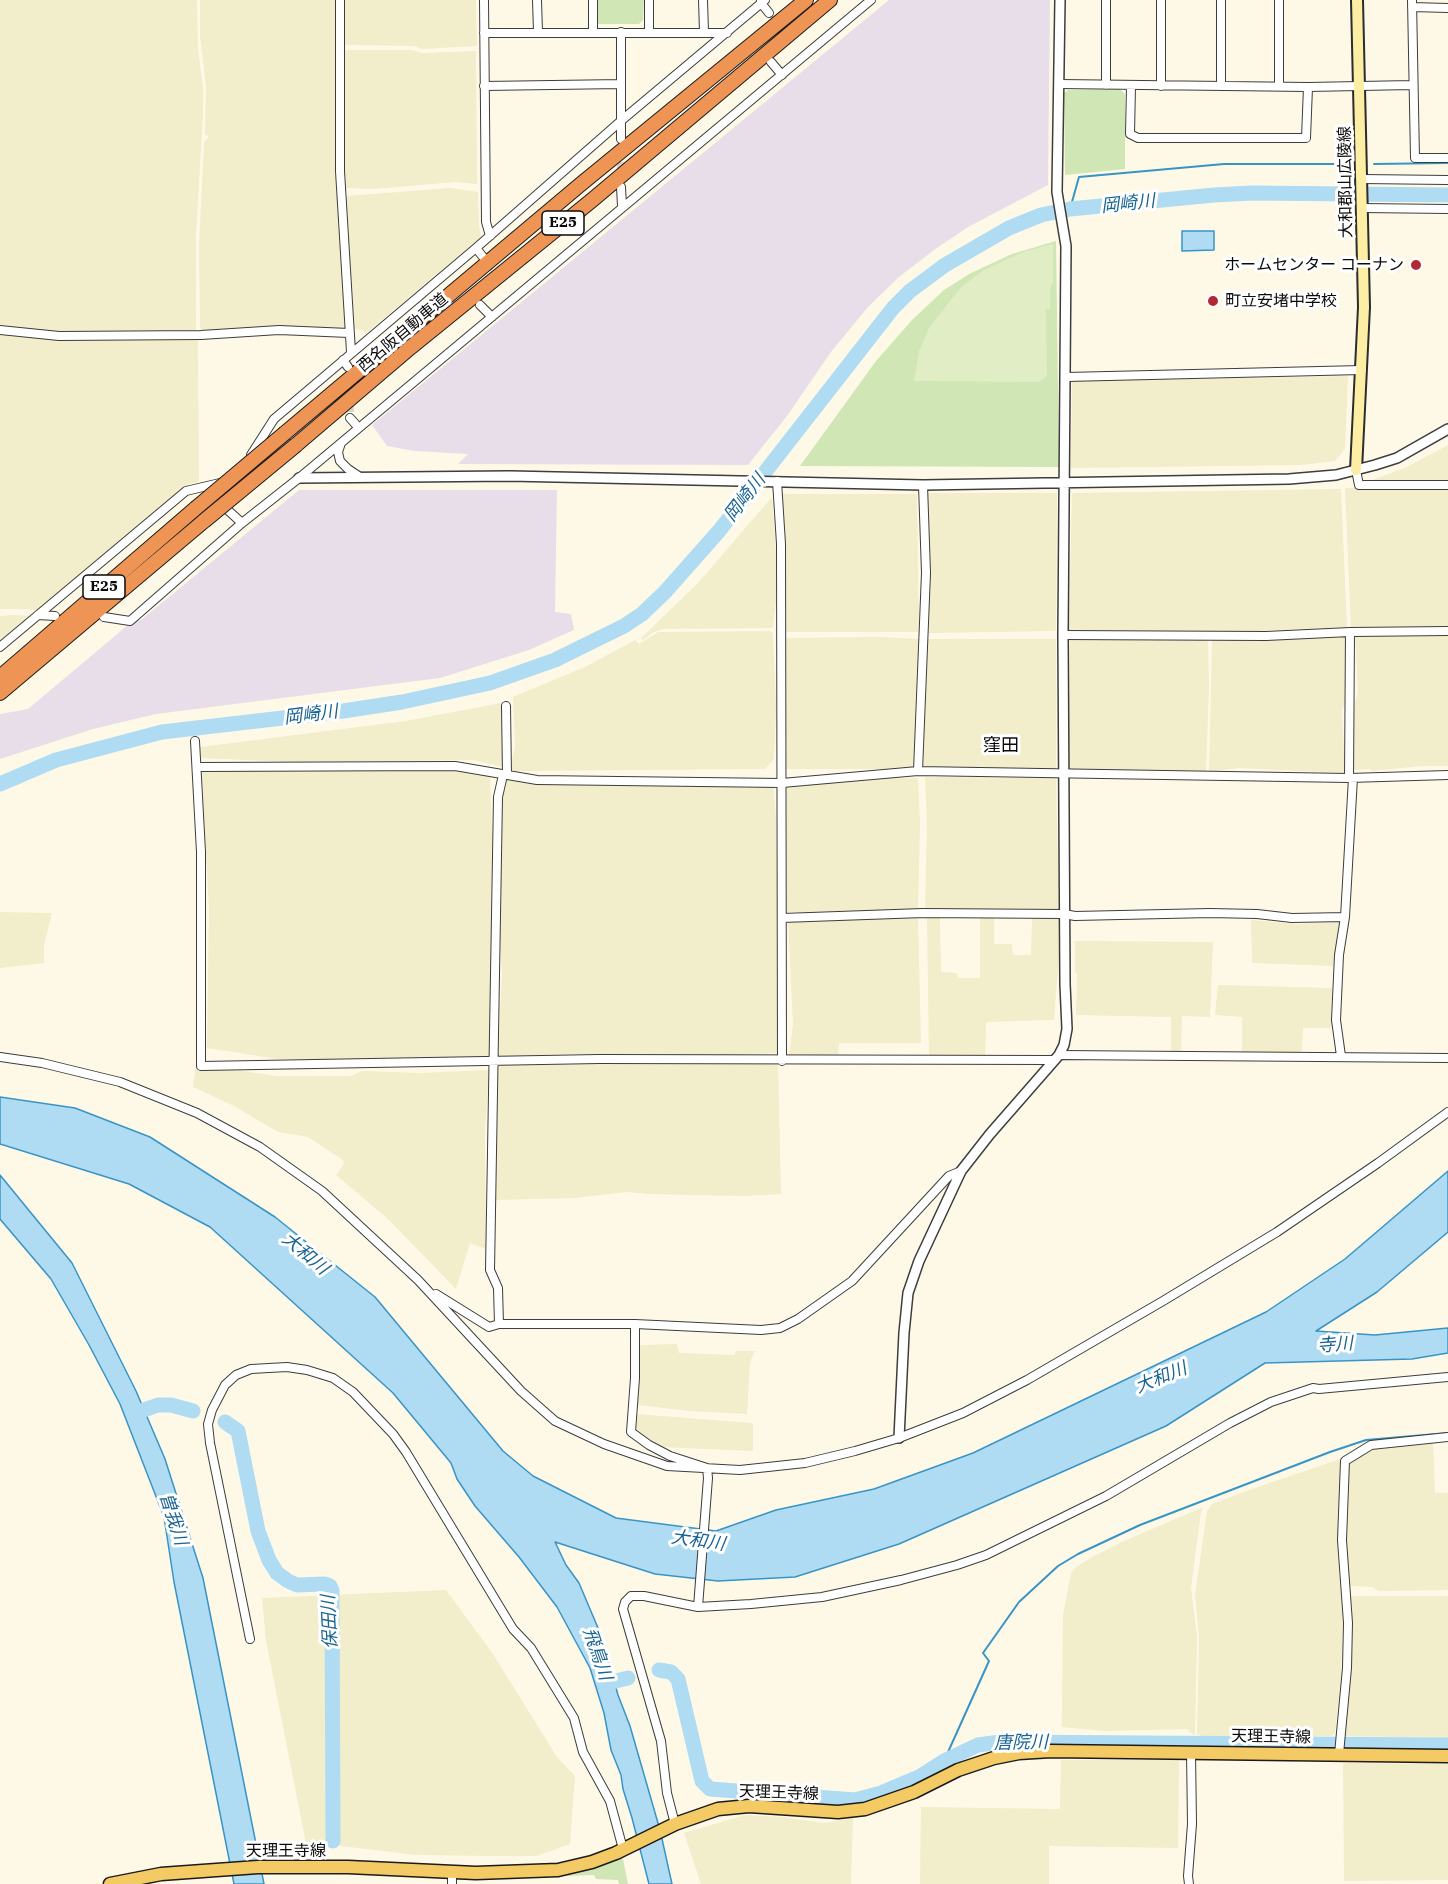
<!DOCTYPE html>
<html>
<head>
<meta charset="utf-8">
<style>
  body { margin:0 }
  canvas { display:block; background:#fef9e7 }
</style>
</head>
<body>
<canvas width="1448" height="1884"></canvas>
<script>
const ctx = document.querySelector('canvas').getContext('2d');
ctx.lineJoin = 'round';
function fillPath(path, color) {
  ctx.fillStyle = color;
  ctx.fill(path, 'evenodd');
}
function poly(rows) {
  const path = new Path2D();
  for (const r of rows) {
    path.moveTo(r[0], r[1]);
    for (let i = 2; i < r.length; i += 2) path.lineTo(r[i], r[i + 1]);
  }
  return path;
}
function strokePath(path, color, width, dash) {
  ctx.strokeStyle = color;
  ctx.lineWidth = width;
  ctx.lineCap = dash ? 'butt' : 'round';
  ctx.setLineDash(dash || []);
  ctx.stroke(path);
}
function label(font, color, halo, rows, align = 'center') {
  ctx.font = font + ' "IBM Plex Serif","Noto Sans JP",serif';
  ctx.lineWidth = 6;
  ctx.setLineDash([]);
  ctx.textBaseline = 'middle';
  ctx.strokeStyle = halo;
  ctx.fillStyle = color;
  for (const [text, x, y, turn = 0] of rows) {
    ctx.save();
    ctx.translate(x, y);
    ctx.rotate((+turn || 0) * Math.PI / 180);
    ctx.textAlign = isNaN(turn) ? turn : align;
    if (halo) ctx.strokeText(text, 0, 0);
    ctx.fillText(text, 0, 0);
    ctx.restore();
  }
}
fillPath(poly([
  [889,0,1050,0,1048,185,968,227,934,250,899,277,868,307,831,352,787,416,748,465,458,464,468,454,414,451,387,446,372,425],
  [299,490,557,490,555,612,571,614,574,630,529,650,440,678,156,714,93,729,0,759,0,714,28,709,128,625,126,622,141,620]
]), '#e7dee9');
fillPath(poly([
  [0,0,197,0,198,49,203,88,203,115,196,234,196,330,56,332,0,325],
  [200,0,336,0,345,329,263,327,202,331,200,326,199,245,204,142,209,137,205,134,206,86,200,36],
  [342,0,476,0,477,46,422,49,414,46,344,45],
  [345,50,412,50,422,53,476,51,477,184,455,182,375,189,344,188],
  [451,188,478,192,479,225,481,237,365,334,363,330,352,329,346,196],
  [0,333,54,340,198,340,199,482,189,484,181,489,36,611,28,609,0,609],
  [1348,376,1345,449,1335,461,1302,465,1071,468,1072,381],
  [1448,445,1448,480,1372,480,1405,468],
  [1345,488,1448,488,1448,630,1351,629],
  [1341,489,1347,627,1196,634,1069,631,1072,493],
  [926,493,1057,493,1056,631,929,633],
  [780,494,917,494,919,632,780,632],
  [772,497,778,581,773,628,662,629,652,633,643,640,641,638,698,583],
  [0,616,14,615,30,616,0,641],
  [769,631,773,633,776,705,774,759,765,769,515,771,510,769,515,746,513,697,587,666,635,640,639,644,658,632],
  [1347,634,1349,696,1342,710,1345,773,1239,768,1209,772,1212,640],
  [1355,635,1448,635,1448,766,1421,766,1372,771,1370,769,1353,770,1350,718,1358,693],
  [880,637,919,639,914,769,783,769,782,638],
  [1070,638,1208,640,1209,687,1206,775,1068,769],
  [927,639,1056,639,1056,769,923,768],
  [506,702,507,750,503,767,473,760,293,762,201,758,200,747,406,721],
  [204,768,448,768,490,772,492,837,491,907,494,972,489,1058,366,1061,355,1059,277,1059,207,1048,209,909,202,781,202,771],
  [781,777,918,778,920,822,918,911,786,912],
  [925,777,1056,778,1059,911,925,910,927,824],
  [503,778,773,778,776,821,780,1053,727,1055,568,1054,498,1057,502,974,499,917,499,787],
  [0,912,52,913,44,945,44,963,0,968],
  [918,918,921,1043,839,1043,838,1057,789,1057,793,1024,788,920],
  [927,918,940,918,941,972,957,973,958,978,980,978,980,918,994,918,994,944,1012,944,1013,955,1031,955,1032,918,1059,919,1060,941,1054,1020,986,1022,985,1057,929,1057],
  [1251,920,1298,924,1339,922,1333,966,1252,963],
  [1075,941,1213,942,1210,1017,1182,1016,1181,1051,1171,1051,1171,1017,1076,1015,1077,974,1075,972],
  [1218,985,1332,988,1331,1028,1303,1028,1302,1051,1294,1054,1242,1053,1242,1017,1215,1015],
  [573,1062,778,1064,781,1194,744,1196,648,1194,627,1192,576,1198,495,1200,494,1139,498,1065],
  [196,1064,276,1076,351,1076,362,1071,420,1073,489,1070,485,1131,486,1249,470,1243,456,1289,389,1220,336,1175,344,1164,343,1160,308,1137,278,1132,234,1106,193,1087],
  [677,1344,679,1353,734,1355,736,1351,755,1351,750,1362,747,1414,689,1411,637,1405,640,1345],
  [636,1414,751,1423,753,1425,753,1451,659,1447,635,1432],
  [1433,1443,1435,1493,1448,1493,1448,1590,1379,1591,1372,1587,1348,1586,1346,1554,1348,1464,1373,1450],
  [1340,1459,1338,1557,1343,1616,1341,1677,1335,1733,1331,1736,1201,1736,1197,1734,1199,1637,1195,1595,1207,1511,1212,1504,1252,1489],
  [1201,1508,1203,1509,1201,1512,1191,1588,1197,1636,1195,1733,1193,1735,1187,1729,1103,1731,1062,1727,1063,1615,1071,1573,1076,1567,1092,1557,1124,1541],
  [446,1590,493,1654,557,1757,575,1776,570,1844,536,1856,492,1856,416,1855,341,1846,335,1841,306,1843,266,1641,262,1598],
  [1348,1596,1448,1596,1448,1738,1343,1736],
  [1061,1760,1179,1760,1178,1848,1049,1846,1049,1884,920,1884,921,1807,1060,1809],
  [1343,1763,1448,1764,1448,1880,1344,1881],
  [745,1815,781,1817,824,1823,853,1818,851,1884,701,1884,684,1833]
]), '#f2edca');
fillPath(poly([
  [595,0,644,0,643,20,639,24,599,24,596,21],
  [1120,89,1125,94,1125,169,1065,175,1064,93,1068,90],
  [1056,241,1059,467,800,466,876,361,912,320,944,290,971,273,1012,254],
  [620,1856,623,1859,628,1884,619,1884,618,1880,596,1879,594,1875,536,1877,572,1873]
]), '#d0e6b4');
fillPath(poly([
  [1053,244,1053,283,1050,288,1050,309,1046,309,1047,376,1039,382,914,381,919,351,929,328,961,287,984,270,1023,252]
]), '#e1edc5');
const water = poly([
  [1182,231,1214,231,1214,250,1182,251,1182,231],
  [0,1097,75,1108,150,1137,275,1217,375,1297,503,1451,533,1476,616,1518,716,1531,776,1510,874,1489,973,1453,1266,1312,1345,1259,1448,1171,1448,1232,1377,1292,1316,1331,1375,1335,1448,1328,1448,1353,1412,1359,1265,1363,1166,1426,899,1544,795,1577,718,1581,655,1574,555,1542,566,1565,579,1583,601,1635,618,1695,630,1726,660,1830,672,1884,649,1884,632,1818,623,1789,621,1775,611,1750,604,1713,590,1668,557,1607,519,1557,475,1506,457,1479,451,1463,393,1393,210,1227,129,1184,0,1144,0,1097],
  [0,1175,72,1263,136,1391,165,1459,203,1578,264,1884,234,1884,174,1582,164,1517,120,1404,89,1345,51,1279,0,1219,0,1175]
]);
fillPath(water, '#afdcf3');
strokePath(water, '#3994c6', 1.5);
strokePath(poly([
  [1374,164,1448,163],
  [1070,209,1079,177,1224,164,1347,164],
  [944,1761,989,1661,983,1653,1019,1602,1058,1566,1078,1554,1140,1525,1330,1452,1366,1440,1448,1433]
]), '#3994c6', 2);
strokePath(poly([
  [0,784,56,760,162,732,343,711,402,702,490,683,555,660,624,626,642,614,665,592,719,531,893,308,910,291,945,265,1009,228,1041,215,1070,209,1214,195,1252,193,1448,195],
  [135,1413,158,1405,171,1405,193,1411],
  [225,1422,238,1431,258,1531,269,1560,277,1573,288,1581,297,1585,325,1584,330,1586,332,1590,333,1841],
  [659,1670,671,1672,678,1679,702,1781,710,1789,855,1800,881,1793,919,1777,944,1761,978,1745,1000,1742,1448,1745],
  [608,1683,628,1678]
]), '#afdcf3', 15);
strokePath(poly([
  [621,150,621,177],
  [349,380,350,418]
]), '#d9d5c6', 8, [8, 4]);
const minor = poly([
  [340,0,340,171,351,352],
  [484,0,486,222,490,236],
  [537,0,538,32],
  [593,0,593,32],
  [649,0,649,32],
  [703,0,704,32],
  [761,0,761,3,769,13],
  [1412,0,1415,158,1448,158],
  [1412,7,1448,8],
  [621,32,621,139],
  [484,33,727,33],
  [771,62,782,75],
  [1059,84,1308,87,1412,85],
  [1106,85,1106,0],
  [484,86,621,84],
  [1131,86,1130,134,1138,138,1306,138,1308,87],
  [1161,86,1161,0],
  [1221,86,1221,0],
  [1279,86,1279,0],
  [1361,179,1448,180],
  [621,187,622,206],
  [1361,208,1448,209],
  [476,248,483,257],
  [480,305,492,317],
  [0,330,59,336,201,335,279,330,349,333],
  [343,360,348,367],
  [1066,377,1362,370],
  [350,418,358,427],
  [341,443,338,452,340,461,348,469,360,477],
  [251,455,274,419,476,248,622,120,765,0],
  [1356,470,1359,485,1448,485],
  [777,481,781,544,782,1061],
  [210,494,242,523],
  [38,615,55,616],
  [104,617,130,621,242,523,299,478,871,0],
  [1063,635,1266,636,1350,632,1448,631],
  [0,647,186,491,220,483],
  [506,706,507,775],
  [195,741,201,852,201,1066,599,1059,1054,1060],
  [197,767,455,766,537,780,782,783,918,771,1349,778,1448,775],
  [918,771,926,573,923,485],
  [1349,778,1350,632],
  [782,918,923,913,1064,914,1075,916,1210,913,1257,914,1292,918,1345,917],
  [1059,1055,1448,1058],
  [1341,1056,1336,1020,1339,955,1345,917,1353,778],
  [0,1057,42,1063,120,1082,197,1113,260,1147,322,1191,418,1280,521,1391,555,1421,604,1444,667,1466,740,1470,805,1463,855,1451,899,1438,963,1413,1027,1380,1163,1301,1277,1232,1378,1163,1448,1112],
  [436,1294,489,1327,499,1324,635,1324,761,1330,780,1328,798,1319,852,1281,949,1176,961,1171],
  [499,1324,498,1288,490,1270,498,797,503,775],
  [635,1324,635,1378,631,1432,649,1445,670,1456,707,1468,708,1478,698,1607],
  [250,1639,210,1443,208,1424,212,1410,225,1385,236,1375,251,1369,287,1367,307,1370,333,1378,353,1392,393,1434,406,1452,513,1629,531,1648,574,1718,583,1752,610,1801,623,1849],
  [1339,1754,1347,1668,1348,1623,1342,1540,1345,1461,1371,1445,1448,1437],
  [675,1824,667,1793,661,1741,623,1609,625,1602,631,1596,644,1596,698,1607,751,1604,822,1597,901,1580,957,1565,986,1555,1106,1496,1230,1423,1271,1402,1313,1388,1319,1389,1448,1377],
  [452,1884,452,1872],
  [1189,1884,1188,1876,1192,1824,1191,1752]
]);
const tertiary = poly([
  [299,478,510,476,923,485,1289,479,1336,475,1375,465,1397,458,1448,429],
  [899,1438,904,1333,908,1293,919,1261,961,1171,990,1134,1059,1055,1064,1045,1067,1029,1065,984,1063,635,1066,246,1057,192,1060,0]
]);
const secondary = poly([
  [1356,470,1364,307,1357,0]
]);
const primary = poly([
  [110,1884,161,1874,258,1867,348,1867,476,1873,558,1870,592,1862,616,1853,675,1824,718,1809,749,1806,838,1812,865,1809,914,1792,958,1770,994,1758,1019,1753,1051,1751,1448,1756]
]);
const motorway = poly([
  [285,433,581,184,806,0],
  [296,445,411,347,591,201,830,0],
  [0,677,196,508],
  [0,693,204,521]
]);
strokePath(minor, '#3d3d3d', 10);
strokePath(tertiary, '#3d3d3d', 12);
strokePath(secondary, '#2c2c2c', 14);
strokePath(primary, '#1b1b1b', 15);
strokePath(motorway, '#1b1b1b', 16);
strokePath(minor, '#fff', 8);
strokePath(tertiary, '#fff', 9);
strokePath(secondary, '#fcefa5', 10);
strokePath(primary, '#f3ca63', 12);
strokePath(motorway, '#ee9555', 14);
const motorwayBridge = poly([
  [196,508,285,433],
  [204,521,296,445]
]);
strokePath(motorwayBridge, '#1b1b1b', 16, []);
strokePath(motorwayBridge, '#ee9555', 14);
for (const [x, y, r, color] of [
  [1416,265,6,"#b22935"],
  [1213,301,6,"#b22935"]
]) {
  const dot = new Path2D();
  dot.arc(x, y, r, 0, 2 * Math.PI);
  ctx.fillStyle = color;
  ctx.fill(dot);
  strokePath(dot, '#fff', 2);
}
for (const [x, y, w] of [
  [563,223,42],
  [104,587,42]
]) {
  const box = new Path2D();
  box.roundRect(x - w / 2, y - 12, w, 24, 4.5);
  ctx.fillStyle = '#fff';
  ctx.fill(box);
  strokePath(box, '#0a0a0a', 1.5);
}
label('bold 15px', '#0a0a0a', null, [
  ["E25",563,223],
  ["E25",104,587]
]);
label('16px', '#0a0a0a', '#fff', [
  ["大和郡山広陵線",1346,182,-91],
  ["西名阪自動車道",403,333,-40],
  ["天理王寺線",1271,1737,1],
  ["天理王寺線",779,1793,2],
  ["天理王寺線",286,1851]
]);
label('16px', '#0a0a0a', '#fff', [
  ["ホームセンター コーナン",1404,265],
  ["町立安堵中学校",1225,301,"left"]
], 'right');
label('italic 18px', '#1a6494', '#fff', [
  ["岡崎川",1128,204,-6],
  ["岡崎川",745,498,-52],
  ["岡崎川",311,715,-7],
  ["大和川",305,1254,40],
  ["寺川",1335,1345,-4],
  ["大和川",1161,1378,-22],
  ["曽我川",173,1519,72],
  ["大和川",698,1541,8],
  ["保田川",330,1622,-93],
  ["飛鳥川",597,1654,71],
  ["唐院川",1021,1743,-1]
]);
label('18px', '#0a0a0a', '#fff', [
  ["窪田",1001,746]
]);
</script>
</body>
</html>
